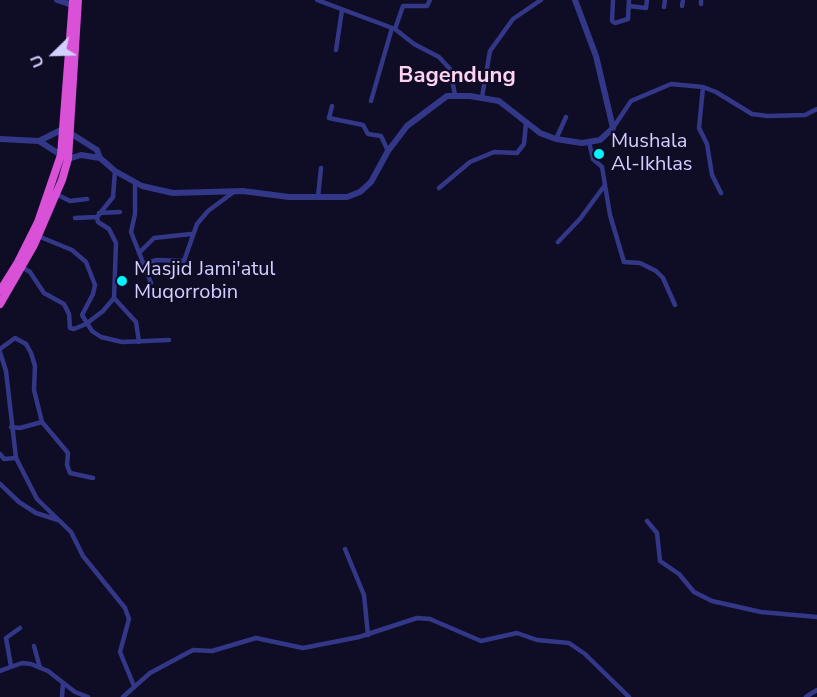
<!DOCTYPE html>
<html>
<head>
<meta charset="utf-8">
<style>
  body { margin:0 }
  #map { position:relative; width:817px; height:697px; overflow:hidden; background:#0f0c25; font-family:"Nunito Sans",sans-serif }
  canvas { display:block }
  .north { position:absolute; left:24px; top:24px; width:60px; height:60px; -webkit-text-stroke:4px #0f0c25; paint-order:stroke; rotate:247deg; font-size:16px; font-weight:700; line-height:24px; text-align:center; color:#d2d0ff }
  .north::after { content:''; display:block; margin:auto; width:21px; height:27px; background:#d2d0ff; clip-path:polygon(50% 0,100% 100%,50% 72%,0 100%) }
</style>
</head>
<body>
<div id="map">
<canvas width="817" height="697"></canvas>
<div class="north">U</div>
</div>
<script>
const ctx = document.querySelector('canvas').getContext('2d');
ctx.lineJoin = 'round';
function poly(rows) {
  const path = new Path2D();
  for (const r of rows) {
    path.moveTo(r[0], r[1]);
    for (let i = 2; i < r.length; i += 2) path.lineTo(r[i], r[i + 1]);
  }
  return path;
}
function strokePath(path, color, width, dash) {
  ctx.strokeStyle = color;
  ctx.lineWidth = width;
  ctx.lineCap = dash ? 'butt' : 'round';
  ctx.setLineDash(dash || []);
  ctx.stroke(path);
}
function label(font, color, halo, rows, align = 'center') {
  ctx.font = font + ' "Nunito Sans",sans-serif';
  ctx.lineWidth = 4.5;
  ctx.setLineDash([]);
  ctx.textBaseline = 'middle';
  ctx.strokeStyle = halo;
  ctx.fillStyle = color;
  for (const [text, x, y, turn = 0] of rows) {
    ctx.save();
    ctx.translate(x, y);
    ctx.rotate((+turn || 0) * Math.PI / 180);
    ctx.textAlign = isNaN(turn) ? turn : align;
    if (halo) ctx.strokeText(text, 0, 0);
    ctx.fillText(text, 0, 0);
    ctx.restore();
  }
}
strokePath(poly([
  [317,0,395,29,414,44,439,57,450,69,455,95],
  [613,0,612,21,615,23,628,19,629,0],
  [701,4,701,0],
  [629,6,646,8,647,0],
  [682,6,683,0],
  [664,7,665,0],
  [395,29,403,6,427,6,430,0],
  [336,50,342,10],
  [703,87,699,128,707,144,712,175,721,193],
  [482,97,490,51,513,19,541,0],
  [371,101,392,28],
  [332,106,329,118,363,125,368,134,381,136,388,151],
  [613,128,631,101,671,84,703,87,716,92,752,114,768,116,805,115,817,109],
  [556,139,566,117],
  [589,142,593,159,602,167,610,215,624,262,640,263,656,271,663,278,675,305],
  [135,183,135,214,131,232,151,283],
  [439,188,470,162,494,152,517,153,524,144,526,123],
  [56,194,70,201,87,199],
  [318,197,321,168],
  [99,213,120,212],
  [75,218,97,217],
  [38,236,72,250,86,262,95,285,93,294,82,315,92,331,101,337,122,342,169,340],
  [558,242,580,219,605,185],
  [139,253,154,238,191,234],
  [142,264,157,260,184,261,197,224,208,211,235,191],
  [22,267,30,272,44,293,64,304,69,314,70,328,74,329,86,324,103,311,114,298,116,243,109,229,98,222,97,217,113,197,115,171],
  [114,298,136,322,139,342],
  [0,349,15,338,26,344,31,353,35,366,34,390,42,422],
  [0,352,6,371,16,458],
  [11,427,20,428,42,422,68,453,67,465,70,473,93,478],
  [0,454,4,459,16,458,37,499,71,532,83,556,125,608,129,619,120,652,134,686],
  [0,484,19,502,36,513,58,520],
  [647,521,657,533,660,561,679,574,694,592,712,601,761,612,817,617],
  [345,549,364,595,368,635],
  [34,646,40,668],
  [11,666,6,638,20,628],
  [0,671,22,663,31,664,48,671,75,692,88,697],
  [62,697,63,683],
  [123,697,150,673,193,650,212,651,256,638,303,648,359,637,417,618,430,619,481,641,517,633,537,640,569,643,585,654,629,697],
  [806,697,817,690]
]), '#333788', 4.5);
strokePath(poly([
  [57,0,72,5],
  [70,133,97,150,100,158,115,171,142,186,173,193,243,191,289,197,347,197,360,192,371,182,388,151,407,126,447,96,470,96,499,101,540,133,556,139,582,143,600,140,613,128,596,56,575,0],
  [0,139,39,141,61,155],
  [39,141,63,129],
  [68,159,81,155,100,158]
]), '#333788', 6);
strokePath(poly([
  [0,291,18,262,38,222,61,155,73,0],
  [0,304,34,245,62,180,68,159,78,0]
]), '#d951d7', 8);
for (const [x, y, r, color] of [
  [599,154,6,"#00f6fb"],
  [122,281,6,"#00f6fb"]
]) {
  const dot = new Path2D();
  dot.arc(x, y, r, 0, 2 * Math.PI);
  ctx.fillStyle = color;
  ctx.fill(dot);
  strokePath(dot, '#0f0c25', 2);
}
label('20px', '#d2d0ff', '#0f0c25', [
  ["Mushala",611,142],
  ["Al-Ikhlas",611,165],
  ["Masjid Jami'atul",134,270],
  ["Muqorrobin",134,293]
], 'left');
label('bold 22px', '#ffd2f2', '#0f0c25', [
  ["Bagendung",457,77]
]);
</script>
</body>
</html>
